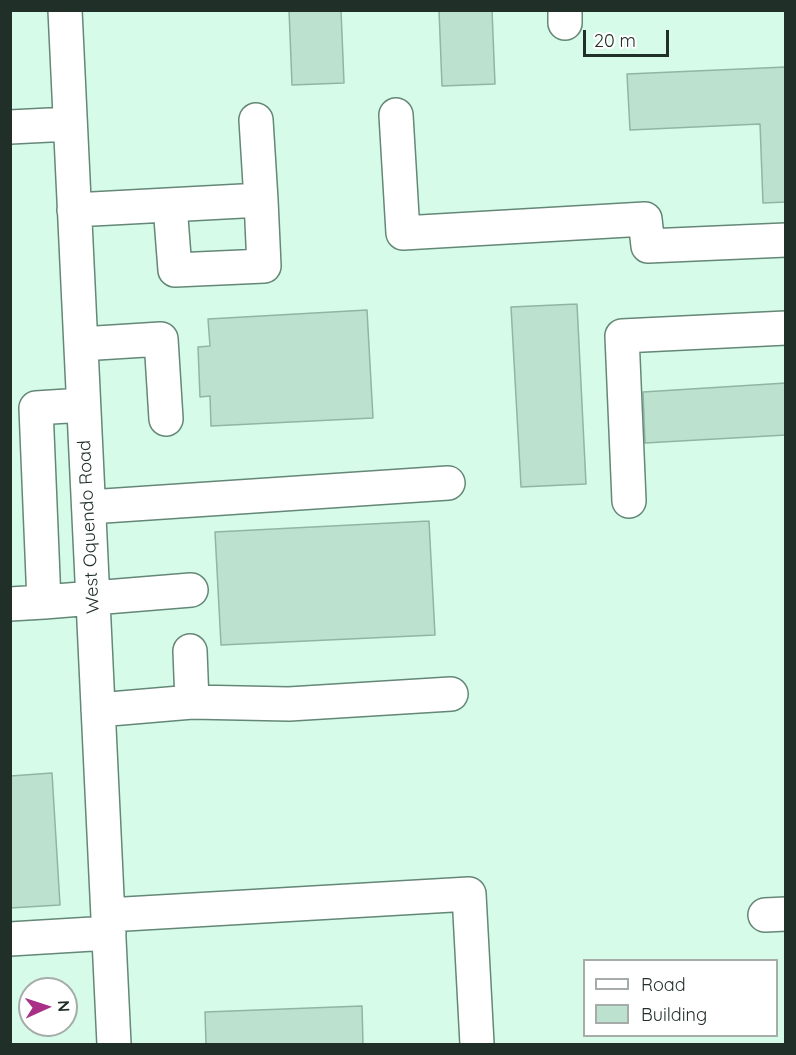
<!DOCTYPE html>
<html>
<head>
<meta charset="utf-8">
<style>
  body { margin:0 }
  #map { position:relative; width:796px; height:1055px; overflow:hidden; background:#d6fce9; font-family:Quicksand,sans-serif }
  canvas { display:block }
  .frame { position:absolute; inset:0; border:12px solid #202f28; pointer-events:none }
  .legend { position:absolute; left:583px; top:959px; width:195px; height:78px; box-sizing:border-box; background:#fff; border:2px solid #a6aca9; margin:0; padding:8px 10px; list-style:none; font-size:18px; color:#202f28 }
  .legend li { display:flex; align-items:center; gap:12px; height:30px }
  .legend b { width:30px; border:2px solid #a6aca9 }
  .north { position:absolute; left:18px; top:977px; width:60px; height:60px; box-sizing:border-box; background:#fff; border:2px solid #a6aca9; border-radius:50%; rotate:87deg; font-size:16px; font-weight:700; line-height:24px; text-align:center; color:#202f28 }
  .north::after { content:''; display:block; margin:auto; width:21px; height:27px; background:#a83086; clip-path:polygon(50% 0,100% 100%,50% 72%,0 100%) }
  .scale { position:absolute; left:583px; top:30px; width:86px; height:27px; box-sizing:border-box; border:3px solid #202f28; border-top:0; padding-left:8px; font-size:18px; line-height:21px; white-space:nowrap; color:#202f28; -webkit-text-stroke:4px #fff; paint-order:stroke }
</style>
</head>
<body>
<div id="map">
<canvas width="796" height="1055"></canvas>
<div class="frame"></div>
<ul class="legend">
<li><b style="height:8px;background:#fff"></b>Road</li>
<li><b style="height:16px;background:#bce2cf"></b>Building</li>
</ul>
<div class="north">N</div>
<div class="scale">20 m</div>
</div>
<script>
const ctx = document.querySelector('canvas').getContext('2d');
ctx.lineJoin = 'round';
function fillPath(path, color) {
  ctx.fillStyle = color;
  ctx.fill(path, 'evenodd');
}
function poly(rows) {
  const path = new Path2D();
  for (const r of rows) {
    path.moveTo(r[0], r[1]);
    for (let i = 2; i < r.length; i += 2) path.lineTo(r[i], r[i + 1]);
  }
  return path;
}
function strokePath(path, color, width, dash) {
  ctx.strokeStyle = color;
  ctx.lineWidth = width;
  ctx.lineCap = dash ? 'butt' : 'round';
  ctx.setLineDash(dash || []);
  ctx.stroke(path);
}
function label(font, color, halo, rows, align = 'center') {
  ctx.font = font + ' Quicksand,sans-serif';
  ctx.lineWidth = 6;
  ctx.setLineDash([]);
  ctx.textBaseline = 'middle';
  ctx.strokeStyle = halo;
  ctx.fillStyle = color;
  for (const [text, x, y, turn = 0] of rows) {
    ctx.save();
    ctx.translate(x, y);
    ctx.rotate((+turn || 0) * Math.PI / 180);
    ctx.textAlign = isNaN(turn) ? turn : align;
    if (halo) ctx.strokeText(text, 0, 0);
    ctx.fillText(text, 0, 0);
    ctx.restore();
  }
}
const building = poly([
  [289,10,341,10,344,83,292,85,289,10],
  [439,10,492,10,495,84,442,86,439,10],
  [786,67,786,202,763,203,760,124,630,130,627,74,786,67],
  [577,304,586,484,521,487,511,307,577,304],
  [367,310,373,418,211,426,210,396,200,397,198,347,210,346,208,319,367,310],
  [786,383,786,435,645,443,643,392,786,383],
  [429,521,435,635,221,645,215,532,429,521],
  [52,773,60,905,10,908,10,776,52,773],
  [362,1006,363,1044,206,1044,205,1012,362,1006]
]);
fillPath(building, '#bce2cf');
strokePath(building, '#90b5a3', 1.5);
const minor = poly([
  [65,10,114,1044],
  [565,10,565,23],
  [396,115,403,233,645,219,648,246,786,240],
  [256,120,261,200],
  [10,127,70,124],
  [74,210,261,200,264,266,175,270,170,205],
  [81,344,161,339,166,419],
  [83,405,36,408,44,602,191,590],
  [629,501,622,336,786,328],
  [89,507,448,483],
  [10,604,44,602],
  [192,702,289,704,451,694],
  [98,710,192,702,190,651],
  [108,915,469,894,477,1044],
  [765,915,786,914],
  [10,939,109,933]
]);
strokePath(minor, '#648777', 36);
strokePath(minor, '#fff', 33);
label('18px', '#202f28', '#fff', [
  ["West Oquendo Road",89,527,-93]
]);
</script>
</body>
</html>
